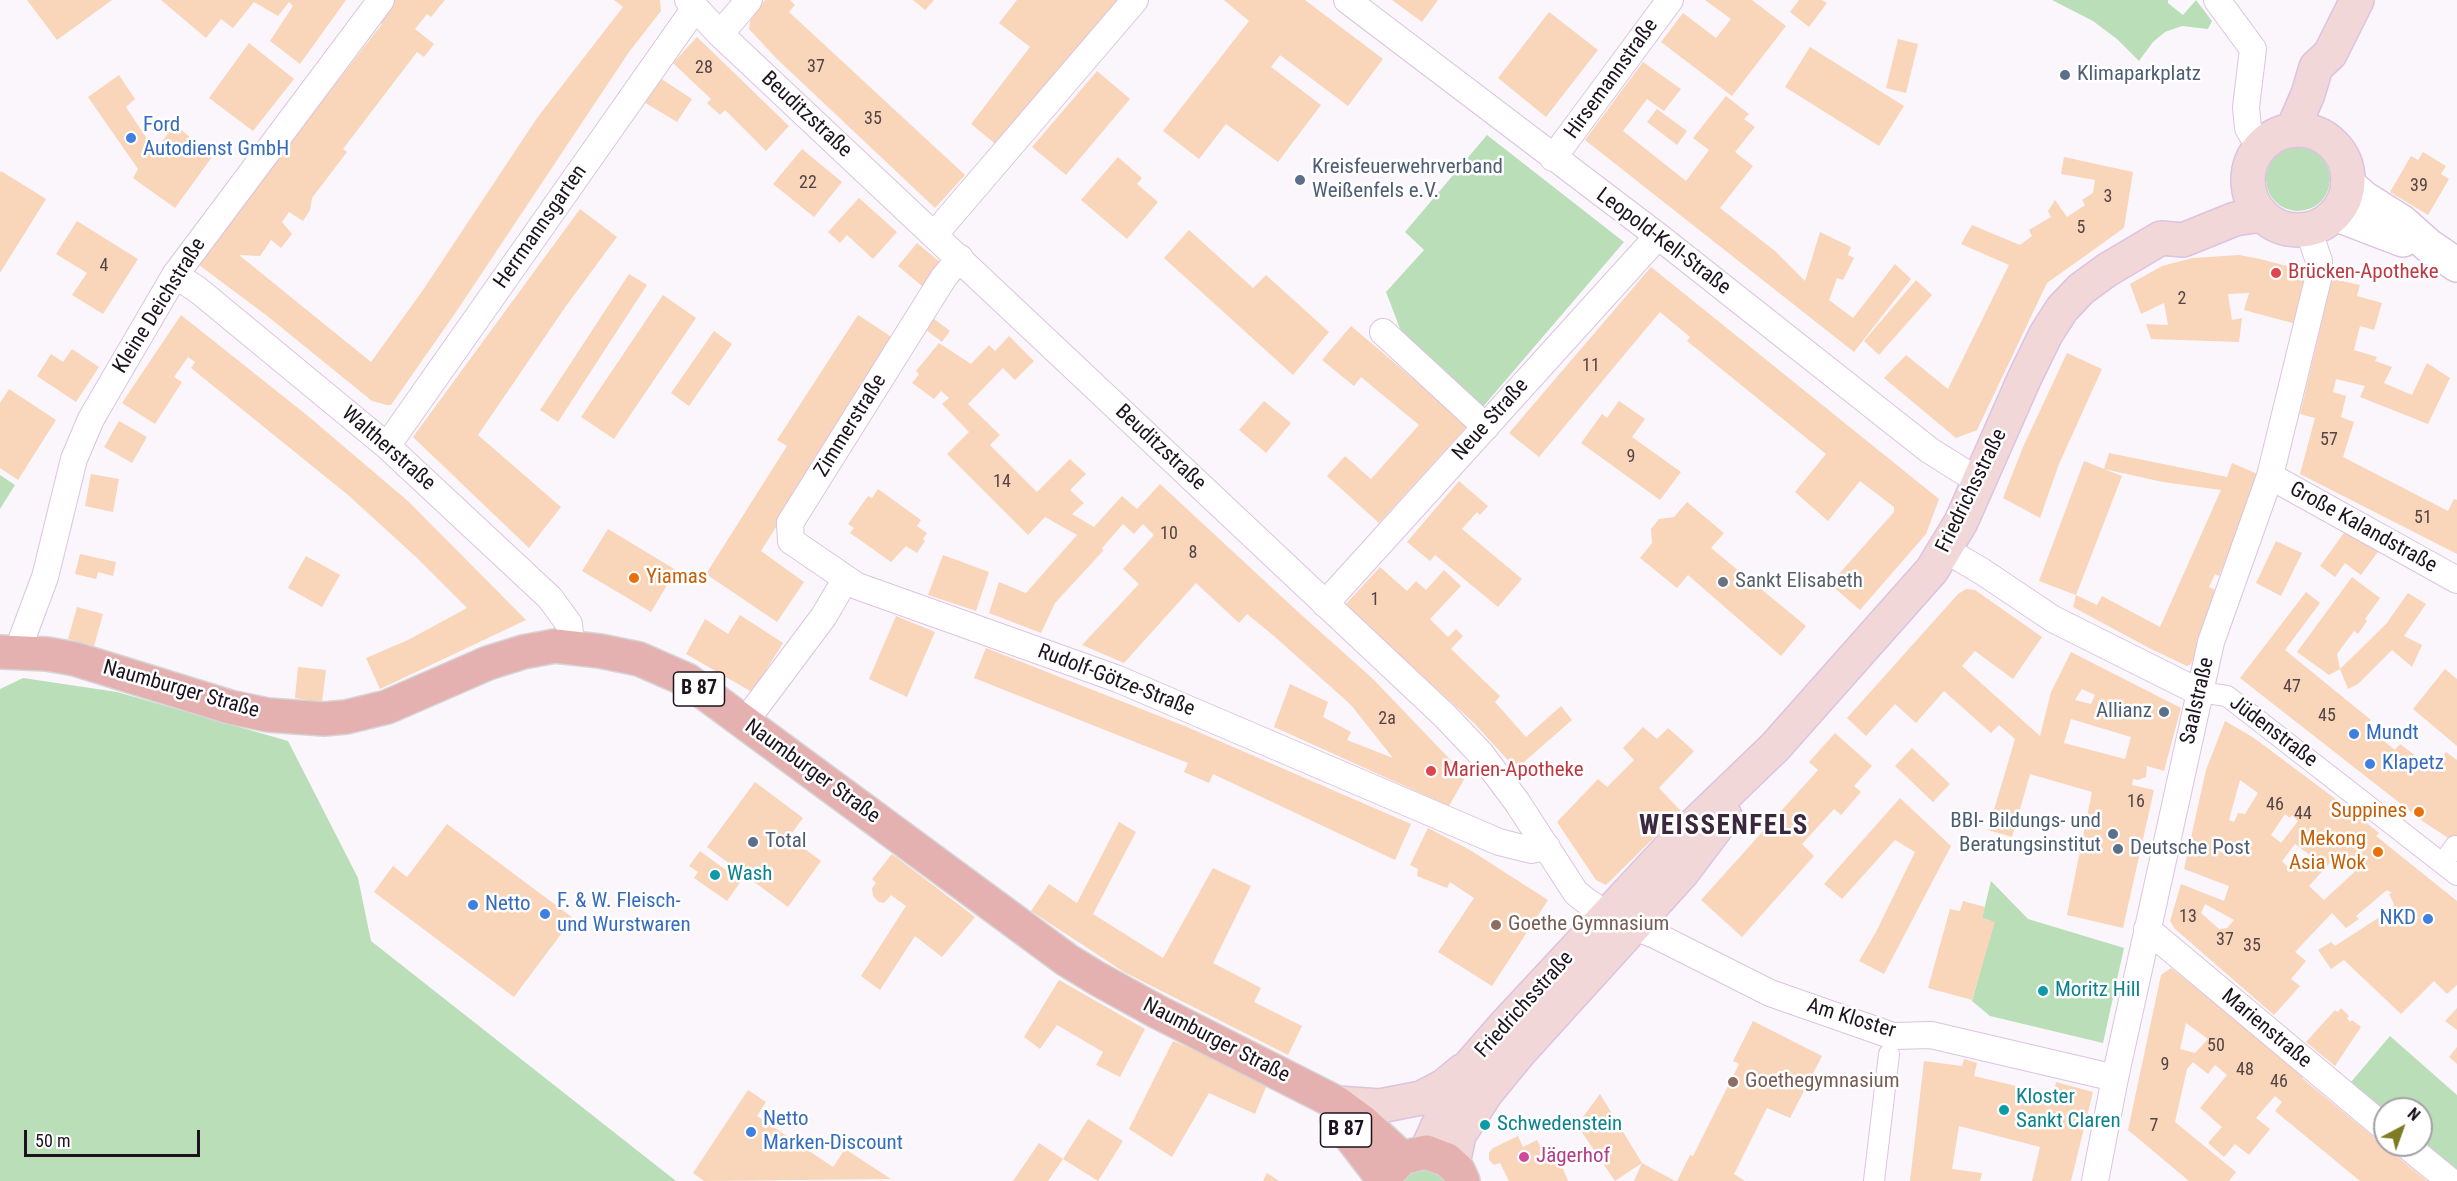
<!DOCTYPE html>
<html>
<head>
<meta charset="utf-8">
<style>
  body { margin:0 }
  #map { position:relative; width:2457px; height:1181px; overflow:hidden; background:#fbf6fc; font-family:"Roboto Condensed",sans-serif }
  canvas { display:block }
  .north { position:absolute; left:2373px; top:1097px; width:60px; height:60px; box-sizing:border-box; background:#fff; border:2px solid #a4a1a5; border-radius:50%; rotate:41deg; font-size:16px; font-weight:700; line-height:24px; text-align:center; color:#1c131e }
  .north::after { content:''; display:block; margin:auto; width:21px; height:27px; background:#7e7b23; clip-path:polygon(50% 0,100% 100%,50% 72%,0 100%) }
  .scale { position:absolute; left:24px; top:1130px; width:176px; height:27px; box-sizing:border-box; border:3px solid #1c131e; border-top:0; padding-left:8px; font-size:18px; line-height:21px; white-space:nowrap; color:#1c131e; -webkit-text-stroke:4px #fff; paint-order:stroke }
</style>
</head>
<body>
<div id="map">
<canvas width="2457" height="1181"></canvas>
<div class="north">N</div>
<div class="scale">50 m</div>
</div>
<script>
const ctx = document.querySelector('canvas').getContext('2d');
ctx.lineJoin = 'round';
function fillPath(path, color) {
  ctx.fillStyle = color;
  ctx.fill(path, 'evenodd');
}
function poly(rows) {
  const path = new Path2D();
  for (const r of rows) {
    if (r.length === 3) {
      path.moveTo(r[0] + r[2], r[1]);
      path.arc(r[0], r[1], r[2], 0, 2 * Math.PI);
      continue;
    }
    path.moveTo(r[0], r[1]);
    for (let i = 2; i < r.length; i += 2) path.lineTo(r[i], r[i + 1]);
  }
  return path;
}
function strokePath(path, color, width, dash) {
  ctx.strokeStyle = color;
  ctx.lineWidth = width;
  ctx.lineCap = dash ? 'butt' : 'round';
  ctx.setLineDash(dash || []);
  ctx.stroke(path);
}
function label(font, color, halo, rows, align = 'center') {
  ctx.font = font + ' "Roboto Condensed",sans-serif';
  ctx.lineWidth = 5;
  ctx.setLineDash([]);
  ctx.textBaseline = 'middle';
  ctx.strokeStyle = halo;
  ctx.fillStyle = color;
  for (const [text, x, y, turn = 0] of rows) {
    ctx.save();
    ctx.translate(x, y);
    ctx.rotate((+turn || 0) * Math.PI / 180);
    ctx.textAlign = isNaN(turn) ? turn : align;
    if (halo) ctx.strokeText(text, 0, 0);
    ctx.fillText(text, 0, 0);
    ctx.restore();
  }
}
fillPath(poly([
  [2052,0,2168,0,2168,3,2183,15,2196,0,2212,21,2208,29,2182,26,2165,32,2153,42,2139,61,2117,39,2093,21],
  [1487,135,1624,242,1481,409,1402,334,1386,292,1424,250,1405,232],
  [2298,179,32],
  [0,475,15,485,0,509],
  [23,678,117,692,288,741,358,878,371,941,676,1181,0,1181,0,689],
  [1991,881,2028,919,2124,948,2103,1043,1990,1016,1972,1001,1994,922,1982,918],
  [2390,1036,2457,1095,2457,1173,2421,1143,2421,1109,2385,1109,2385,1113,2351,1082],
  [1420,1168,1435,1170,1448,1181,1403,1181,1412,1171]
]), '#b9deb8');
fillPath(poly([
  [27,0,112,0,57,40],
  [161,0,346,0,300,64,270,41,293,6,289,2,278,16,254,2,233,28,221,19,206,38],
  [393,0,445,0,431,17,427,14,415,29,434,44,424,57,417,52,343,149,347,152,312,198,310,210,303,221,289,212,282,222,292,234,281,248,271,240,260,256,239,255,371,362,423,290,537,118,623,7,614,0,660,0,661,11,629,52,456,312,391,405,387,405,372,401,266,315,199,265,203,255,382,24,377,20],
  [765,0,790,0,795,5,789,12,965,175,935,208,777,59,749,29,750,21],
  [913,0,934,0,925,10],
  [1017,0,1118,0,998,146,971,124,1030,47,999,23],
  [1224,0,1305,0,1383,59,1348,106,1280,55,1271,67,1321,105,1278,162,1226,124,1199,159,1163,131,1249,21],
  [1392,0,1438,0,1422,22],
  [1705,0,1752,0,1786,26,1732,96,1661,42,1683,13,1716,38,1731,19],
  [1799,0,1822,0,1827,3,1809,27,1790,12],
  [1549,12,1598,50,1546,117,1498,78],
  [697,37,789,126,766,151,725,110,720,115,707,103,711,99,673,63],
  [1898,39,1918,44,1906,93,1886,88],
  [249,43,294,79,253,131,209,98],
  [1810,47,1904,106,1879,146,1785,87],
  [1643,62,1681,89,1664,111,1647,99,1623,131,1686,181,1709,150,1693,138,1726,96,1749,114,1744,119,1755,127,1735,152,1753,166,1720,208,1775,251,1805,281,1820,232,1851,247,1848,255,1854,258,1843,280,1837,278,1829,300,1853,318,1895,264,1911,279,1854,352,1585,140],
  [1097,71,1130,99,1066,175,1032,147],
  [119,75,135,99,126,107,155,151,175,124,212,157,175,208,133,178,138,169,88,97],
  [660,78,692,99,677,122,644,102],
  [1657,109,1687,131,1677,145,1647,122],
  [802,149,842,182,814,217,773,184],
  [2423,152,2446,166,2441,174,2449,179,2428,215,2390,192,2411,156,2418,160],
  [1118,157,1142,178,1137,184,1158,202,1127,239,1081,200],
  [2064,157,2133,172,2124,228,2047,283,1977,430,1956,438,1884,378,1906,355,1948,389,2009,265,1961,244,1972,225,2020,245,2032,236,2029,230,2051,217,2048,211,2055,200,2067,217,2085,205,2082,200,2093,193,2095,180,2061,174],
  [1,171,46,199,0,273,0,173],
  [859,198,897,232,873,259,847,235,840,243,828,232],
  [580,209,617,237,566,306,478,435,561,507,529,548,413,437],
  [77,221,138,259,103,314,72,295,87,273,56,254],
  [1189,230,1253,288,1266,275,1329,332,1293,375,1164,258],
  [917,243,941,263,922,286,898,266],
  [2239,255,2260,259,2299,269,2304,272,2308,278,2296,324,2244,310,2249,293,2228,294,2232,320,2242,318,2239,342,2151,339,2146,324,2168,325,2164,303,2141,314,2130,284,2162,266,2193,258],
  [1651,267,1939,499,1926,534,1860,610,1830,584,1894,512,1894,507,1860,481,1828,521,1795,492,1826,454,1687,341,1690,337,1660,312,1539,457,1509,433],
  [629,274,647,285,558,422,540,410],
  [2332,279,2360,285,2357,296,2382,303,2374,330,2360,326,2354,350,2377,357,2375,361,2392,367,2384,383,2412,395,2427,363,2450,378,2428,424,2360,397,2365,386,2336,379,2333,392,2346,396,2341,417,2354,422,2343,457,2448,511,2454,499,2457,500,2457,554,2300,474,2315,418,2300,414],
  [1916,280,1932,295,1879,355,1864,341],
  [663,295,696,318,614,439,581,417],
  [181,315,308,416,409,502,526,620,380,689,366,658,408,640,467,608,416,557,348,495,191,368,195,362,188,357,174,377,182,382,155,424,122,403],
  [858,315,893,338,811,463,815,465,761,551,804,582,777,622,706,574,787,446,777,440],
  [933,318,950,331,942,342,925,329],
  [1351,326,1468,425,1379,523,1327,476,1345,456,1371,479,1419,425,1361,377,1354,386,1322,360],
  [714,331,732,344,689,406,671,393],
  [1009,336,1034,361,1015,380,1003,368,968,404,1000,435,990,445,1037,492,1070,459,1086,474,1070,490,1084,503,1072,514,1094,527,1122,496,1137,509,1160,484,1296,610,1373,679,1466,776,1449,806,1274,727,1290,684,1328,702,1323,717,1351,732,1347,740,1393,758,1351,705,1274,636,1247,614,1239,623,1196,583,1124,663,1082,645,1139,584,1123,569,1154,535,1143,524,1134,534,1123,524,1102,548,1103,551,1055,603,1041,633,989,613,999,582,1026,593,1077,535,1045,517,1028,535,947,454,969,432,942,404,949,398,941,391,934,399,912,383,919,374,916,371,939,343,971,364,989,345,995,351],
  [72,349,99,367,76,402,37,376,51,354,63,362],
  [2067,353,2102,369,2059,464,2040,518,2003,498,2023,447],
  [9,389,56,420,18,480,0,468,0,403],
  [1264,401,1291,423,1266,453,1239,430],
  [1619,401,1645,419,1632,437,1681,472,1660,500,1581,443,1602,414,1607,418],
  [119,421,147,437,132,463,104,447],
  [2109,453,2227,477,2232,463,2260,475,2219,576,2215,574,2209,587,2218,591,2212,618,2191,664,2187,666,2149,648,2073,607,2076,595,2097,605,2102,596,2160,627,2221,490,2163,482,2104,469,2122,476,2076,595,2039,581,2084,461,2104,469],
  [91,474,119,479,113,512,85,506],
  [1459,481,1488,506,1480,515,1477,512,1462,529,1522,579,1498,607,1435,555,1430,561,1407,542],
  [878,489,921,520,917,526,927,533,923,539,925,541,917,553,906,546,891,562,850,533,854,528,848,524,868,496,872,498],
  [1687,502,1724,533,1711,548,1806,626,1781,656,1688,575,1677,588,1640,558,1652,543,1651,529,1659,519,1674,517],
  [2349,526,2380,549,2361,575,2345,563,2335,577,2320,566],
  [608,529,676,570,651,612,582,571],
  [2276,541,2302,553,2281,596,2256,583],
  [80,554,116,562,113,576,98,572,96,579,75,574],
  [943,555,989,572,976,611,928,595],
  [306,556,340,575,322,607,288,588],
  [1380,567,1407,591,1416,581,1426,590,1444,570,1461,586,1430,619,1448,637,1456,629,1463,636,1451,649,1500,696,1495,702,1526,737,1561,706,1572,720,1516,769,1474,723,1345,605],
  [2352,577,2380,598,2365,619,2367,621,2358,634,2354,631,2337,654,2340,669,2329,675,2297,652],
  [1966,589,1975,590,2042,637,2013,679,1975,651,1962,666,2040,736,2051,692,2071,652,2181,708,2164,771,2147,766,2146,777,2138,780,2133,779,2132,785,2154,790,2123,928,2067,915,2092,792,2030,774,2012,837,1988,830,2015,739,1999,725,1991,733,1944,691,1916,723,1895,704,1866,736,1847,718,1958,594],
  [2082,689,2095,695,2091,704,2075,700],
  [2071,719,2131,737,2125,759,2064,743],
  [2306,592,2320,603,2285,650,2371,720,2366,726,2395,750,2400,744,2433,769,2446,752,2457,760,2457,844,2424,822,2240,678],
  [2408,593,2426,604,2404,636,2422,645,2412,667,2392,650,2358,684,2348,689,2340,669,2386,624],
  [77,607,103,614,94,646,68,639],
  [740,615,783,643,752,692,686,654,705,619,728,634],
  [896,616,935,632,907,697,869,679],
  [986,648,1187,727,1411,824,1395,860,1213,774,1209,783,1184,772,1188,763,974,678],
  [298,667,326,670,322,702,295,698],
  [2445,669,2457,679,2457,746,2413,709],
  [2225,721,2254,738,2357,815,2379,833,2376,836,2457,901,2457,985,2447,994,2434,981,2401,1014,2344,960,2331,969,2318,950,2331,942,2335,946,2392,909,2394,904,2389,894,2392,893,2387,890,2356,916,2359,919,2346,928,2332,913,2295,952,2306,961,2291,979,2300,986,2274,1015,2175,929,2170,921,2181,884,2224,901,2229,886,2184,869,2206,770],
  [2240,780,2258,793,2245,814,2238,813,2234,822,2229,820],
  [2285,814,2290,818,2292,815,2298,821,2281,843,2271,835],
  [2223,842,2231,845,2225,853,2220,852],
  [2295,844,2318,861,2314,867,2303,857,2291,870,2282,861],
  [2336,856,2345,866,2353,856,2362,865,2324,900,2309,886],
  [2205,904,2234,920,2227,928,2219,929,2201,913],
  [1643,727,1657,739,1668,728,1694,751,1659,788,1681,811,1606,885,1596,880,1557,822,1598,779,1607,787,1634,760,1623,748],
  [1835,733,1872,766,1854,786,1861,792,1841,815,1834,809,1802,844,1814,856,1742,937,1701,900,1818,770,1809,762],
  [1912,748,1950,784,1933,802,1895,766],
  [755,782,803,818,789,837,821,861,788,907,707,847],
  [1900,798,1951,846,1884,974,1859,961,1876,932,1915,852,1895,840,1842,899,1824,884],
  [1119,822,1136,832,1093,914,1163,958,1213,868,1251,886,1213,963,1261,988,1254,1002,1302,1026,1288,1055,1124,972,1031,911,1049,884,1077,903],
  [447,824,573,918,514,997,374,892,393,866,407,877],
  [1428,828,1470,850,1548,900,1492,986,1438,952,1474,898,1450,882,1447,888,1417,876,1418,869,1410,865],
  [700,851,741,881,727,901,694,878,698,872,689,866],
  [892,854,975,917,942,957,915,936,880,990,861,976,906,906,891,895,884,903,879,902,873,896,872,888,876,883,872,879],
  [1963,901,1985,907,1982,918,1995,922,1972,1000,1928,988,1950,909,1960,911],
  [2171,968,2304,1075,2302,1078,2427,1181,2360,1181,2275,1111,2282,1102,2275,1096,2256,1118,2270,1129,2249,1155,2235,1144,2224,1157,2208,1143,2222,1127,2200,1108,2227,1075,2215,1065,2208,1074,2193,1062,2187,1069,2175,1122,2236,1172,2229,1181,2189,1181,2128,1130,2161,975],
  [2186,1023,2208,1039,2195,1053,2180,1049],
  [1059,980,1145,1029,1120,1077,1096,1065,1103,1052,1057,1025,1040,1049,1024,1037],
  [2341,1008,2349,1016,2347,1018,2350,1022,2352,1020,2361,1027,2335,1066,2306,1042,2335,1010,2338,1012],
  [2457,1008,2457,1030,2445,1021],
  [1753,1021,1822,1056,1790,1118,1767,1108,1734,1174,1745,1181,1677,1181,1690,1155,1693,1156,1739,1064,1733,1061],
  [1173,1041,1268,1082,1255,1114,1209,1093,1172,1157,1129,1129],
  [2457,1047,2457,1064,2449,1057],
  [1964,1059,1977,1063,1974,1076,2054,1095,2056,1082,2093,1092,2071,1181,2032,1181,2040,1147,1959,1126,1952,1169,1982,1173,1980,1181,1910,1181,1924,1061,1962,1066],
  [748,1090,766,1102,757,1116,833,1167,845,1149,891,1179,704,1181,693,1173],
  [1600,1094,1642,1163,1615,1181,1577,1125],
  [1088,1119,1123,1141,1098,1181,1063,1159],
  [1518,1136,1523,1147,1537,1140,1543,1152,1554,1147,1568,1181,1509,1181,1500,1163,1494,1165,1489,1160,1489,1153,1493,1148],
  [1039,1143,1063,1159,1048,1181,1013,1181],
  [1642,1163,1675,1181,1634,1181],
  [1267,1173,1279,1181,1263,1181]
]), '#f9d5b9');
const pedestrian = poly([
  [2199,692,2227,696,2457,875],
  [2443,863,2455,846],
  [1874,1181,1889,1054]
]);
const minor = poly([
  [688,0,720,34,1445,716,1481,754,1517,802,1576,893,1585,900,1607,915,1657,936,1770,993,1893,1036,1931,1035,2115,1078],
  [1347,0,1658,236,1929,450,1980,482],
  [2217,0,2253,49,2246,107,2248,128,2260,148],
  [720,34,749,0],
  [1553,158,1670,0],
  [934,235,1135,0],
  [960,258,944,277,790,523,791,541,857,586,1118,679,1499,842,1531,850,1547,847],
  [175,275,198,290,387,446,535,584,550,598,569,624,571,646],
  [1383,332,1486,427],
  [387,446,695,8],
  [2270,476,2457,580],
  [1946,550,1983,572,2053,619,2199,692],
  [1325,604,1658,236],
  [17,652,45,577,74,459,91,419,175,275,381,0],
  [744,723,824,616,845,580],
  [2147,929,2385,1128],
  [2406,1145,2450,1181],
  [2095,1181,2115,1078,2211,642,2270,476,2319,275,2319,261,2308,229]
]);
const tertiary = poly([
  [2348,184,2364,198,2402,222,2429,246,2457,265],
  [2335,214,2403,240]
]);
const secondary = poly([
  [2298,180,50],
  [2292,131,2308,94,2316,67,2330,54,2357,0],
  [1337,1103,1380,1106,1421,1098,1444,1086,1462,1071],
  [1426,1152,1445,1110,1471,1064,1505,1025,1668,850,1775,747,1932,570,1961,522,2025,377,2046,334,2062,309,2081,289,2107,270,2161,238,2183,240,2235,219,2261,215],
  [1453,1164,1459,1135,1486,1093,1518,1054,1682,873,1725,816]
]);
const primary = poly([
  [0,652,47,654,75,659,230,707,268,715,324,719,346,717,387,707,488,663,523,652,555,646,600,651,639,659,687,680,1067,960,1098,979,1156,1011,1337,1103,1363,1122,1402,1158],
  [1337,1119,1384,1180],
  [1387,1174,1402,1158,1426,1152,1447,1160,1458,1170,1463,1181]
]);
strokePath(pedestrian, '#dcc3e0', 22);
strokePath(minor, '#dcc3e0', 28);
strokePath(tertiary, '#dcc3e0', 36);
strokePath(secondary, '#dcc3e0', 36);
strokePath(primary, '#d6d5d6', 36);
strokePath(pedestrian, '#fff', 20);
strokePath(minor, '#fff', 26);
strokePath(tertiary, '#fff', 33);
strokePath(secondary, '#f2d7d8', 33);
strokePath(primary, '#e5b0b0', 33);
for (const [x, y, r, color] of [
  [2065,75,6,"#5c6f8a"],
  [131,138,6,"#3f7fe0"],
  [1300,180,6,"#5c6f8a"],
  [2276,273,6,"#e0444e"],
  [634,578,6,"#e8710a"],
  [1723,582,6,"#6b7280"],
  [2164,712,6,"#5c6f8a"],
  [2354,734,6,"#3f7fe0"],
  [2370,764,6,"#3f7fe0"],
  [1431,771,6,"#e0444e"],
  [2419,812,6,"#e8710a"],
  [2113,834,6,"#5c6f8a"],
  [753,842,6,"#5c6f8a"],
  [2118,849,6,"#5c6f8a"],
  [2378,852,6,"#e8710a"],
  [715,875,6,"#0f9aa8"],
  [473,905,6,"#3f7fe0"],
  [545,914,6,"#3f7fe0"],
  [2428,919,6,"#3f7fe0"],
  [1496,925,6,"#8d6e63"],
  [2043,991,6,"#0f9aa8"],
  [1733,1082,6,"#8d6e63"],
  [2004,1110,6,"#0f9aa8"],
  [1485,1125,6,"#0f9aa8"],
  [751,1132,6,"#3f7fe0"],
  [1524,1157,6,"#d1479c"]
]) {
  const dot = new Path2D();
  dot.arc(x, y, r, 0, 2 * Math.PI);
  ctx.fillStyle = color;
  ctx.fill(dot);
  strokePath(dot, '#fff', 2);
}
label('18px', '#534445', null, [
  ["37",816,67],
  ["28",704,68],
  ["35",873,119],
  ["22",808,183],
  ["39",2419,186],
  ["3",2108,197],
  ["5",2081,228],
  ["4",104,266],
  ["2",2182,299],
  ["11",1591,366],
  ["57",2329,440],
  ["9",1631,457],
  ["14",1002,482],
  ["51",2423,518],
  ["10",1169,534],
  ["8",1193,553],
  ["1",1375,600],
  ["47",2292,687],
  ["45",2327,716],
  ["2a",1387,719],
  ["16",2136,802],
  ["46",2275,805],
  ["44",2303,814],
  ["13",2188,917],
  ["37",2225,940],
  ["35",2252,946],
  ["50",2216,1046],
  ["9",2165,1065],
  ["48",2245,1070],
  ["46",2279,1082],
  ["7",2154,1126]
]);
for (const [x, y, w] of [
  [699,689,51],
  [1346,1130,51]
]) {
  const box = new Path2D();
  box.roundRect(x - w / 2, y - 17, w, 34, 4.5);
  ctx.fillStyle = '#fff';
  ctx.fill(box);
  strokePath(box, '#1c131e', 1.5);
}
label('bold 20px', '#1c131e', null, [
  ["B 87",699,689],
  ["B 87",1346,1130]
]);
label('21px', '#4e5e75', '#fff', [
  ["Klimaparkplatz",2077,75],
  ["Kreisfeuerwehrverband",1312,168],
  ["Weißenfels e.V.",1312,192],
  ["Allianz",2152,712,"right"],
  ["BBI- Bildungs- und",2101,822,"right"],
  ["Beratungsinstitut",2101,846,"right"],
  ["Total",765,842],
  ["Deutsche Post",2130,849]
], 'left');
label('21px', '#1c131e', '#fff', [
  ["Hirsemannstraße",1612,79,-54],
  ["Beuditzstraße",806,115,43],
  ["Herrmannsgarten",541,227,-55],
  ["Leopold-Kell-Straße",1663,242,37],
  ["Kleine Deichstraße",160,306,-58],
  ["Neue Straße",1491,420,-48],
  ["Zimmerstraße",851,426,-58],
  ["Beuditzstraße",1160,448,43],
  ["Waltherstraße",388,449,41],
  ["Friedrichsstraße",1972,491,-64],
  ["Große Kalandstraße",2363,528,29],
  ["Rudolf-Götze-Straße",1116,681,21],
  ["Naumburger Straße",181,690,16],
  ["Saalstraße",2198,701,-77],
  ["Jüdenstraße",2273,732,37],
  ["Naumburger Straße",812,772,36],
  ["Friedrichsstraße",1525,1005,-48],
  ["Am Kloster",1851,1019,17],
  ["Marienstraße",2266,1029,40],
  ["Naumburger Straße",1216,1041,27]
]);
label('21px', '#366cbe', '#fff', [
  ["Ford",143,126],
  ["Autodienst GmbH",143,150],
  ["Mundt",2366,734],
  ["Klapetz",2382,764],
  ["F. & W. Fleisch-",557,902],
  ["und Wurstwaren",557,926],
  ["Netto",485,905],
  ["NKD",2416,919,"right"],
  ["Netto",763,1120],
  ["Marken-Discount",763,1144]
], 'left');
label('21px', '#be3a42', '#fff', [
  ["Brücken-Apotheke",2288,273],
  ["Marien-Apotheke",1443,771]
], 'left');
label('21px', '#c56008', '#fff', [
  ["Yiamas",646,578,"left"],
  ["Suppines",2407,812],
  ["Mekong",2366,840],
  ["Asia Wok",2366,864]
], 'right');
label('21px', '#5b616d', '#fff', [
  ["Sankt Elisabeth",1735,582]
], 'left');
label('21px', '#0d838f', '#fff', [
  ["Wash",727,875],
  ["Moritz Hill",2055,991],
  ["Kloster",2016,1098],
  ["Sankt Claren",2016,1122],
  ["Schwedenstein",1497,1125]
], 'left');
label('21px', '#785e54', '#fff', [
  ["Goethe Gymnasium",1508,925],
  ["Goethegymnasium",1745,1082]
], 'left');
label('21px', '#b23c85', '#fff', [
  ["Jägerhof",1536,1157]
], 'left');
ctx.letterSpacing = '1.5px';
label('bold 27px', '#3b273e', '#fff', [
  ["WEISSENFELS",1724,827]
]);
ctx.letterSpacing = '0px';
</script>
</body>
</html>
